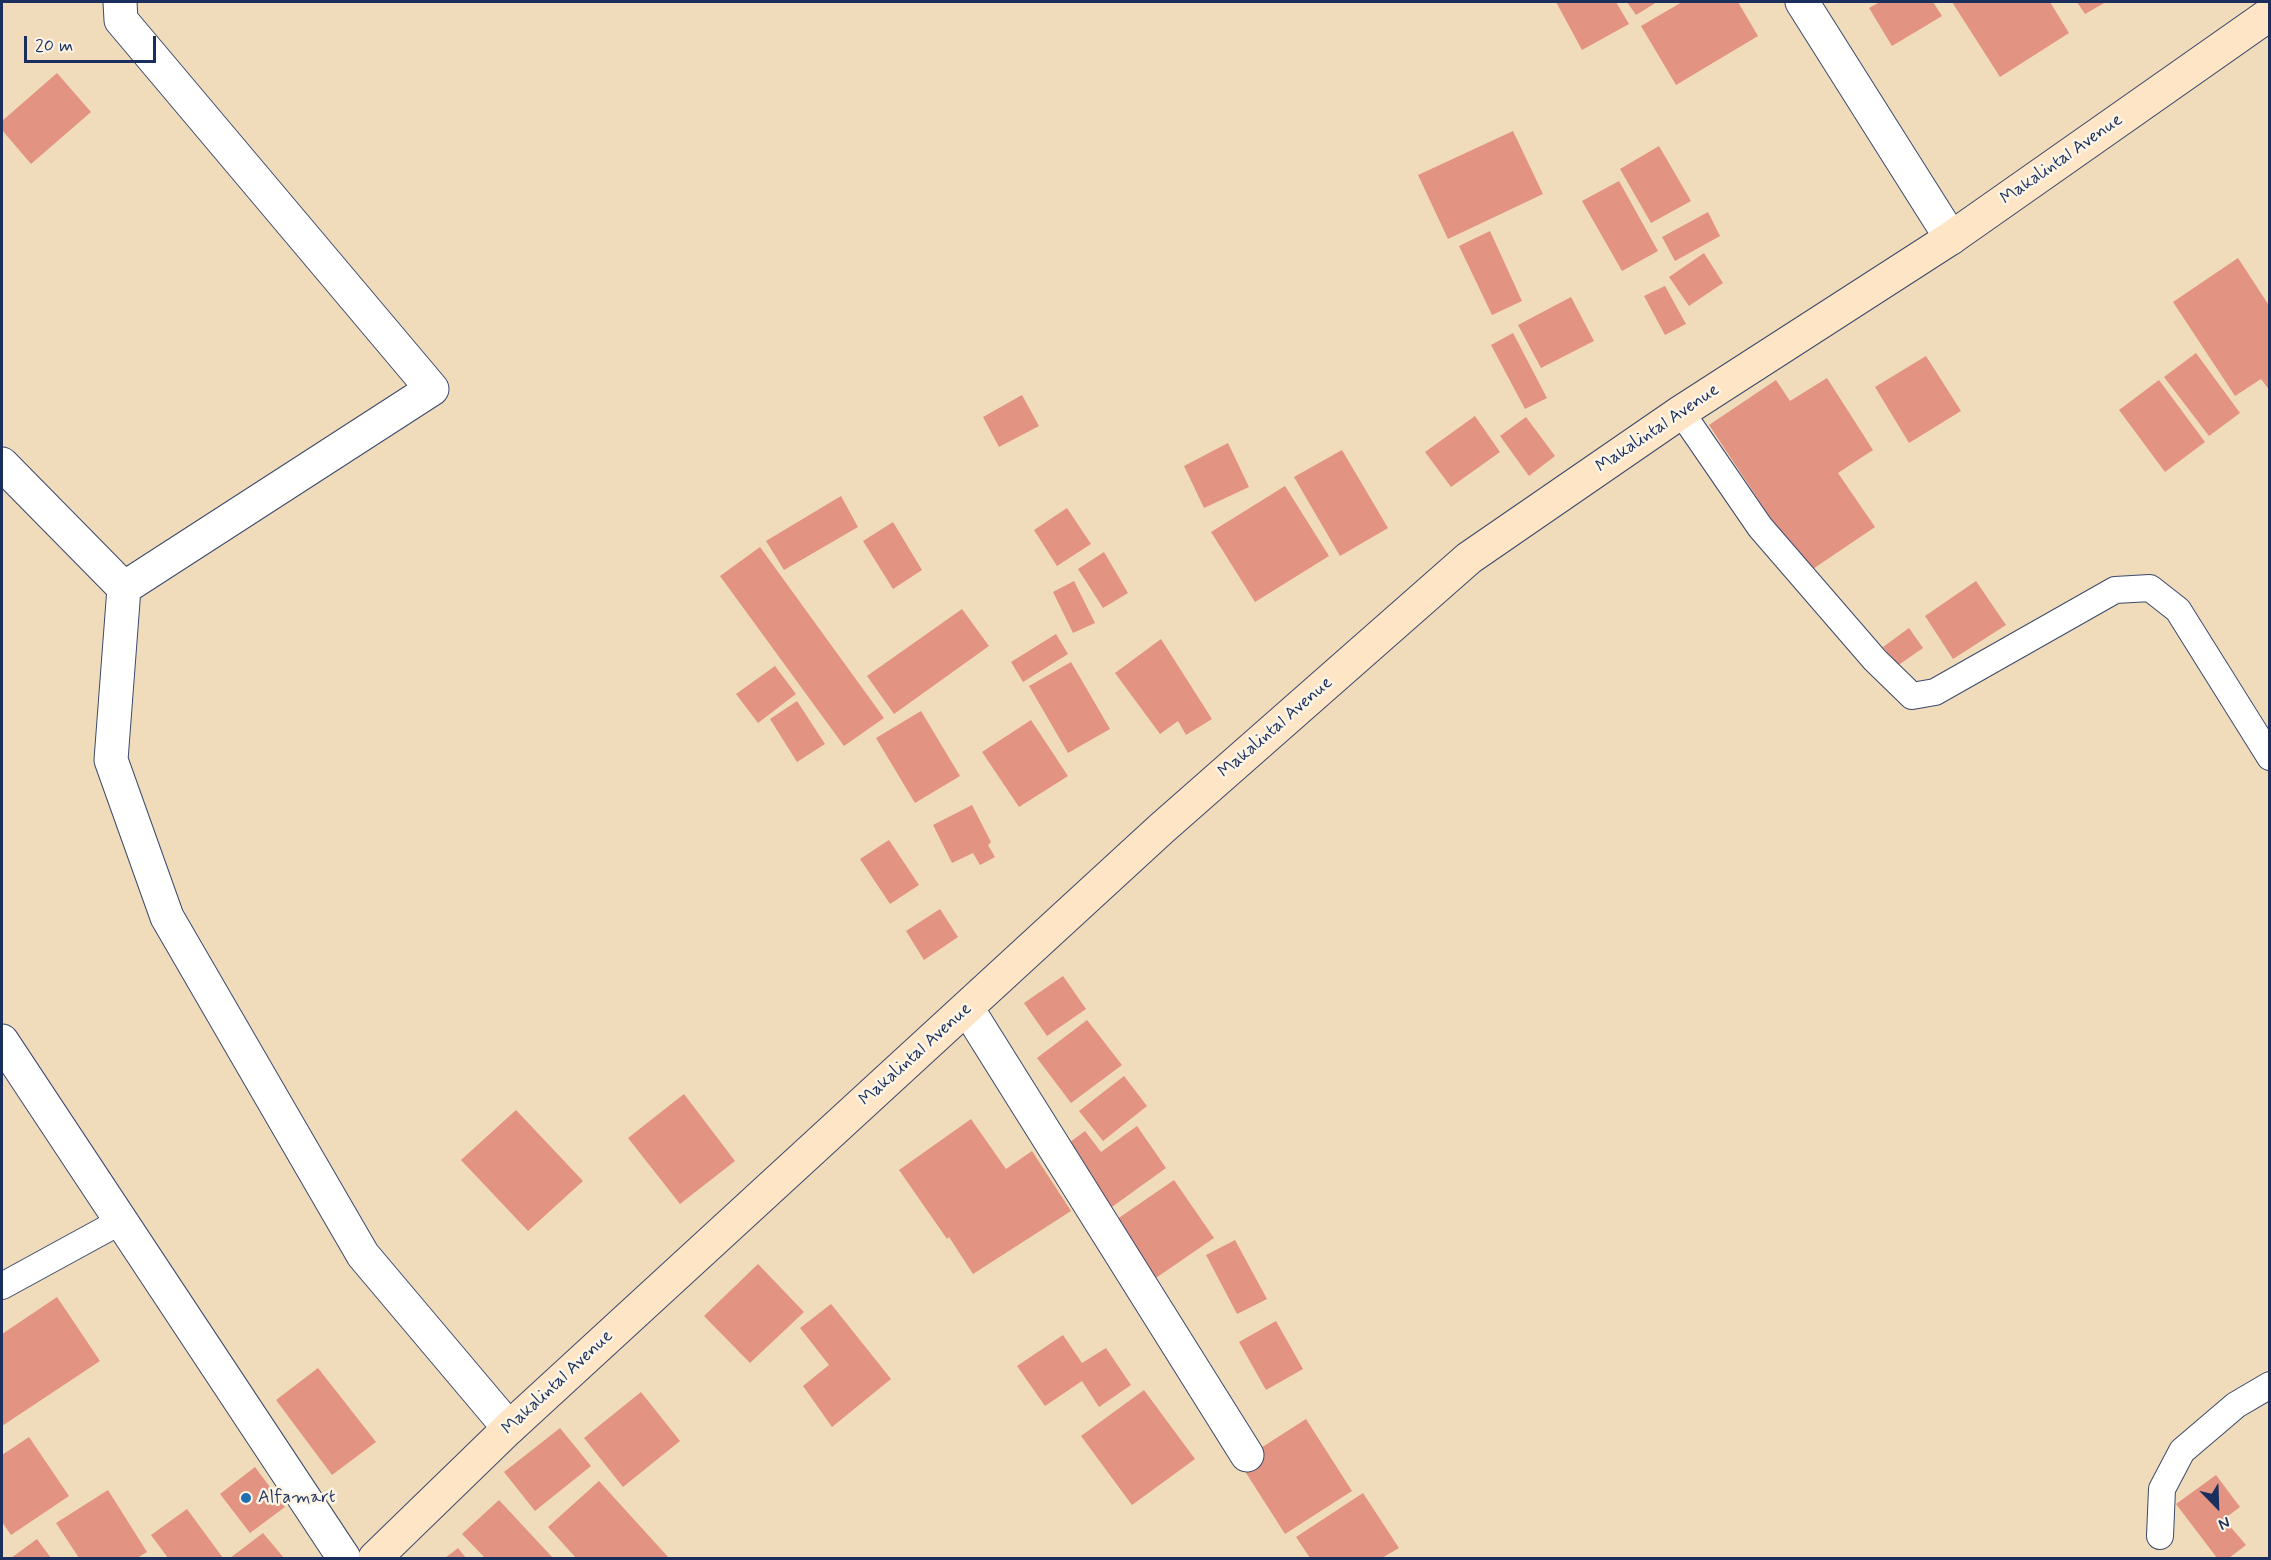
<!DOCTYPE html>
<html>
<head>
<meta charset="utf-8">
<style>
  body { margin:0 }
  #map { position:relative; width:2271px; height:1560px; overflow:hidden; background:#f0dcbb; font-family:Mynerve,sans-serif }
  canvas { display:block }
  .frame { position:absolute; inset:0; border:3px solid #1b2f5e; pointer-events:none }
  .north { position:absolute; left:2187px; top:1476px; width:60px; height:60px; -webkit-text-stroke:4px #fcf5e5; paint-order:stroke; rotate:157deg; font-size:16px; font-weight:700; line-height:24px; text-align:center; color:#1b2f5e }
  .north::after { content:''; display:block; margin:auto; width:21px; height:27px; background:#1b2f5e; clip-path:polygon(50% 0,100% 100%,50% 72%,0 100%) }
  .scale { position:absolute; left:24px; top:36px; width:132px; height:27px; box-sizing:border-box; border:3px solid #1b2f5e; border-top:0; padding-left:8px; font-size:18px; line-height:21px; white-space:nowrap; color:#1b2f5e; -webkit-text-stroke:4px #fcf5e5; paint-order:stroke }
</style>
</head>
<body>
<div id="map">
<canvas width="2271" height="1560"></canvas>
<div class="frame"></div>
<div class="north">N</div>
<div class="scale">20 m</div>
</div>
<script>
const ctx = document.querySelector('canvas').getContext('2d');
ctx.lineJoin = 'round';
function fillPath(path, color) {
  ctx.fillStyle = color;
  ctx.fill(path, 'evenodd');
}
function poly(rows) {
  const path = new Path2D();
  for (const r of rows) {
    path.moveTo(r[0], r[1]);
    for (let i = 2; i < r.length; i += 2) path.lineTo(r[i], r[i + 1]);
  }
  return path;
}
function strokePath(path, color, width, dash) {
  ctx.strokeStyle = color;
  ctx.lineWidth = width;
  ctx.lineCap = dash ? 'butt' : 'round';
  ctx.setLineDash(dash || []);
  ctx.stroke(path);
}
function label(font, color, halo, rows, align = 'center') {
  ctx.font = font + ' Mynerve,sans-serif';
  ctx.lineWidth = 5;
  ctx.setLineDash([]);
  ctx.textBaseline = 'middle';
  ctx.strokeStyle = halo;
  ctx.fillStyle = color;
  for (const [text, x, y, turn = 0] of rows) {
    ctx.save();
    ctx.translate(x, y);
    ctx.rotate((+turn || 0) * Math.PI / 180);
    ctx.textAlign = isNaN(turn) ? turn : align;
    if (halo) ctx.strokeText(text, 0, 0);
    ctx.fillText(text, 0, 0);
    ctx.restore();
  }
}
fillPath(poly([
  [1556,2,1616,2,1629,24,1582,50],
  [1627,2,1657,2,1636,15],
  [1682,2,1738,2,1758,36,1676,85,1641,26],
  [1880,2,1933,2,1942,16,1892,46,1869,8],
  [1952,2,2050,2,2069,33,2000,77],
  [2077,2,2106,2,2085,14],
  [57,73,91,112,31,164,2,130,2,121],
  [1513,131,1543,194,1448,239,1418,175],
  [1659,146,1691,201,1651,223,1620,169],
  [1619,181,1658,251,1622,271,1582,201],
  [1708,212,1720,236,1675,261,1662,237],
  [1490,231,1522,301,1492,315,1459,246],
  [1704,253,1723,283,1689,306,1669,277],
  [2238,258,2270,307,2270,391,2261,379,2235,396,2173,302],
  [1665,286,1686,324,1665,335,1644,296],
  [1571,297,1594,341,1541,368,1518,325],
  [1513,333,1547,398,1525,409,1491,345],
  [2196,353,2240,413,2209,436,2164,377],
  [1926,356,1961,411,1909,443,1875,387],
  [1827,378,1873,450,1838,473,1875,527,1807,573,1709,425,1776,380,1790,401],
  [2159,380,2205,442,2165,472,2119,410],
  [1022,395,1039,426,999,447,983,417],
  [1475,416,1500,452,1451,487,1425,452],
  [1526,417,1555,456,1529,476,1500,436],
  [1228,443,1249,487,1204,508,1184,466],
  [1342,450,1388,528,1340,556,1294,477],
  [1285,486,1329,556,1255,602,1211,532],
  [841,496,858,527,784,570,766,541],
  [1067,508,1091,544,1057,566,1034,530],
  [893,522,922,570,893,589,863,541],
  [760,547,884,718,844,746,720,576],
  [1104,552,1128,593,1103,608,1078,569],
  [1074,581,1095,623,1073,633,1053,592],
  [1976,581,2006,625,1953,659,1925,616],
  [962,609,989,646,894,714,867,676],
  [1909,628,1923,648,1897,666,1883,647],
  [1056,634,1068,654,1023,682,1011,662],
  [1161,639,1212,719,1186,735,1178,721,1160,734,1115,673],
  [1071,662,1110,729,1068,753,1029,686],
  [775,666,796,694,758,723,736,694],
  [797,701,825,744,797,762,770,719],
  [921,711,960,776,915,803,876,738],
  [1031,720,1068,776,1019,807,982,752],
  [972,805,991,842,988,845,995,857,980,865,973,853,952,863,933,825],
  [889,840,919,885,890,904,860,859],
  [940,909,958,937,924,960,906,931],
  [1063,976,1086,1009,1047,1036,1024,1003],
  [1087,1020,1122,1065,1071,1103,1037,1058],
  [1124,1076,1147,1106,1103,1141,1079,1111],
  [684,1094,735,1161,680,1204,628,1138],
  [516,1110,583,1181,528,1231,461,1160],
  [971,1119,1006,1169,1032,1151,1071,1211,973,1274,949,1237,947,1239,899,1170],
  [1137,1126,1166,1168,1105,1212,1058,1151,1085,1131,1101,1152],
  [1174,1180,1214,1238,1150,1282,1110,1224],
  [1235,1240,1267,1299,1237,1314,1206,1255],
  [758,1264,804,1312,750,1363,704,1316],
  [57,1297,100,1361,2,1426,2,1334],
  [831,1304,891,1379,832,1427,803,1386,829,1365,800,1328],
  [1276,1321,1303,1369,1266,1390,1239,1342],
  [1063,1335,1082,1363,1106,1348,1131,1385,1099,1407,1082,1381,1045,1406,1017,1366],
  [318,1368,376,1442,332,1475,276,1400],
  [1144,1390,1195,1459,1132,1505,1081,1436],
  [641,1392,680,1441,623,1487,584,1438],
  [1306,1419,1352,1491,1285,1534,1239,1462],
  [560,1428,591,1466,535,1511,504,1472],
  [29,1437,69,1496,11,1535,2,1522,2,1455],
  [255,1467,285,1507,250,1533,220,1494],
  [2216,1475,2240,1507,2224,1519,2246,1545,2229,1558,2217,1558,2176,1504],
  [599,1481,669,1558,576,1558,548,1527],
  [108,1490,147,1552,137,1558,79,1558,56,1523],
  [1363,1493,1399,1548,1382,1558,1310,1558,1296,1537],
  [499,1500,553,1558,485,1558,462,1534],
  [187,1509,223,1558,168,1558,151,1535],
  [263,1533,284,1558,230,1558],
  [37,1539,51,1558,11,1558],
  [458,1548,466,1558,445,1558]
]), '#e39381');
const service = poly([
  [1681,412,1760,527,1875,660,1912,696,1935,692,2115,590,2150,588,2178,610,2270,757],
  [2,1286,121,1221],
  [2160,1536,2162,1489,2182,1451,2236,1405,2270,1385]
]);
const minor = poly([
  [120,2,121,20,432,389,124,588],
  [1802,2,1951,238],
  [2,464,124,588,111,760,167,917,363,1255,509,1428],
  [967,1008,1247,1455],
  [2,1041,344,1558]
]);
const secondary = poly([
  [375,1558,509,1428,1161,829,1469,558,1681,412,1951,238,2270,14]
]);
strokePath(service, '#3b496c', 28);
strokePath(minor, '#3b496c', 35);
strokePath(secondary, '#3b496c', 35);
strokePath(service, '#fff', 26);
strokePath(minor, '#fff', 33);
strokePath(secondary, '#fee5c5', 33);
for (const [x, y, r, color] of [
  [246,1498,6,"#1f6fb2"]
]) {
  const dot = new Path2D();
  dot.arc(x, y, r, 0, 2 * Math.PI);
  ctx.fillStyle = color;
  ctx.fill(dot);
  strokePath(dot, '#fcf5e5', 2);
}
label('18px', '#1b2f5e', '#fcf5e5', [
  ["Makalintal Avenue",2062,160,-35],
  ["Makalintal Avenue",1658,429,-34],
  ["Makalintal Avenue",1276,728,-41],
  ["Makalintal Avenue",916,1055,-42],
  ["Makalintal Avenue",558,1383,-43]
]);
label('18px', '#1b2f5e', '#fcf5e5', [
  ["Alfamart",258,1498]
], 'left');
</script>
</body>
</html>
